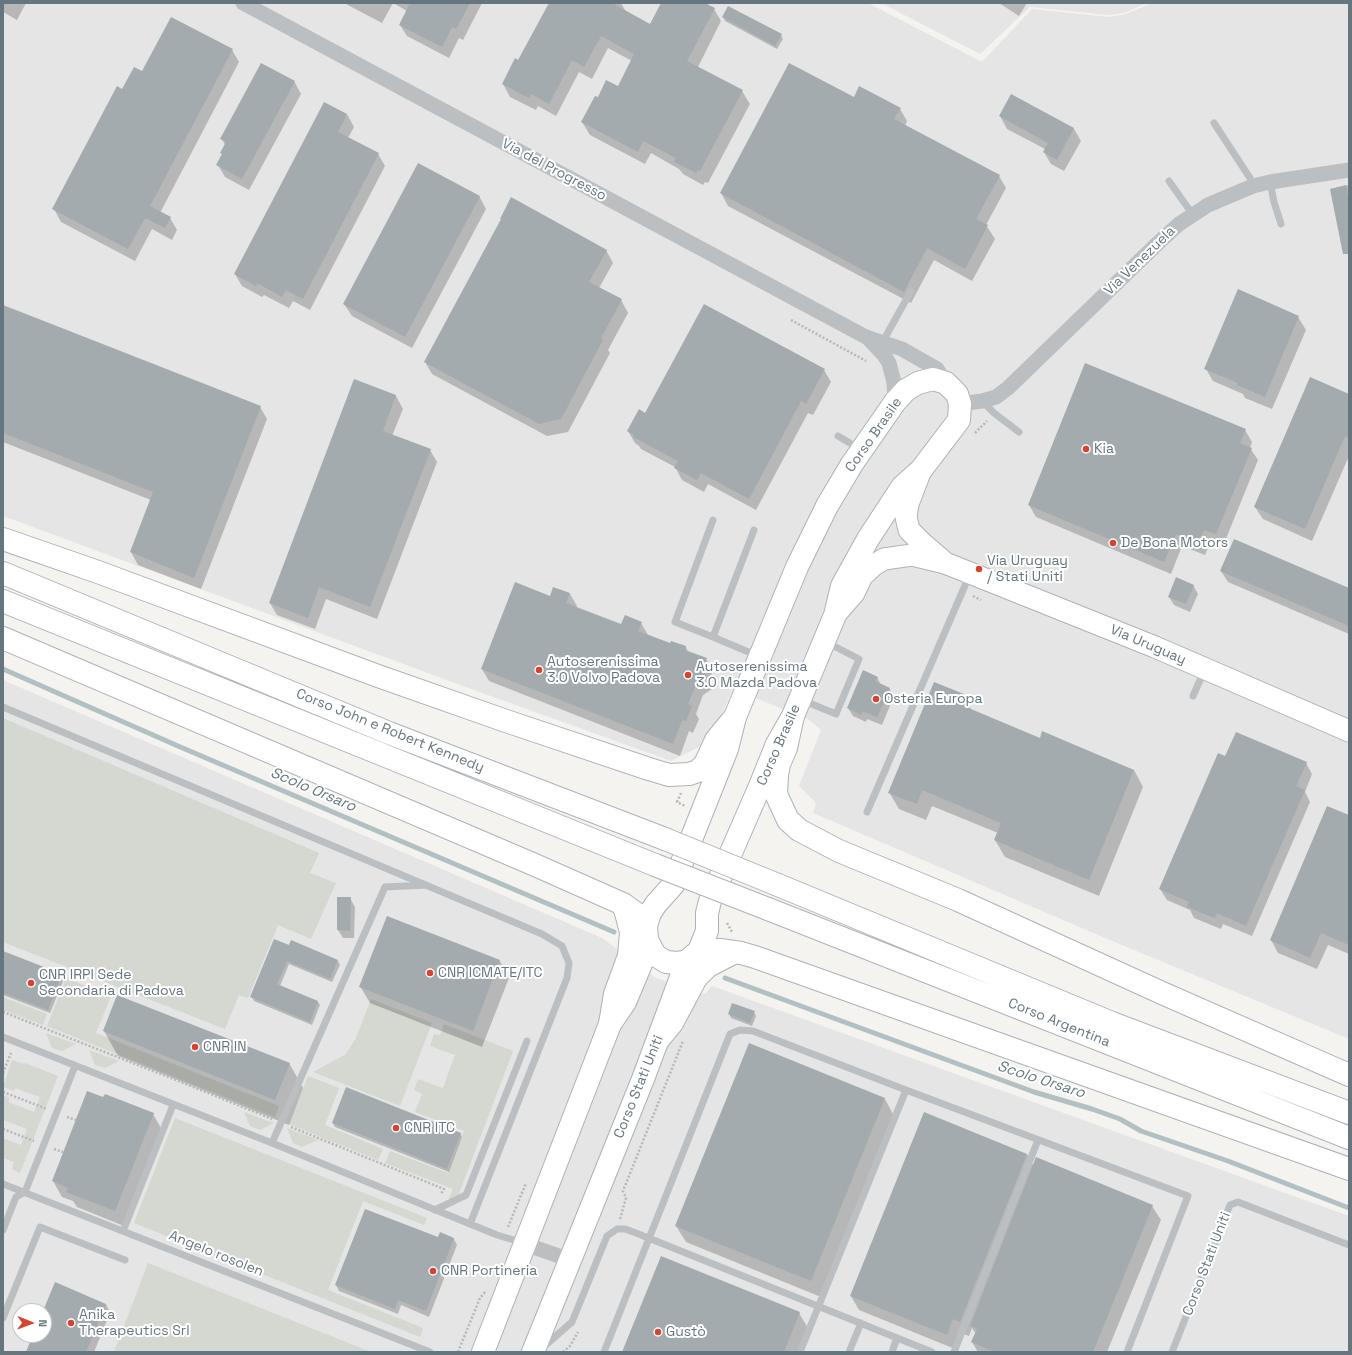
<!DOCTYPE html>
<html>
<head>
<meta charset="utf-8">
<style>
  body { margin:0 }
  #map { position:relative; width:1352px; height:1355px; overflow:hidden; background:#f4f3f0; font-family:"Space Grotesk",sans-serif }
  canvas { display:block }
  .frame { position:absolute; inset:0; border:4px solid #65767f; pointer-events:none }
  .north { position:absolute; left:12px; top:1303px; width:40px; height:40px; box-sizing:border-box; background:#fff; border:1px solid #c1c8cc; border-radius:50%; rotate:91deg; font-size:11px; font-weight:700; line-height:16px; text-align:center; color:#65767f }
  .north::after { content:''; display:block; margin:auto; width:14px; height:18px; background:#d44430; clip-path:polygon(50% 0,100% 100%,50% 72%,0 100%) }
</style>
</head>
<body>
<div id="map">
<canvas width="1352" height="1355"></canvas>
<div class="frame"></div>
<div class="north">N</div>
</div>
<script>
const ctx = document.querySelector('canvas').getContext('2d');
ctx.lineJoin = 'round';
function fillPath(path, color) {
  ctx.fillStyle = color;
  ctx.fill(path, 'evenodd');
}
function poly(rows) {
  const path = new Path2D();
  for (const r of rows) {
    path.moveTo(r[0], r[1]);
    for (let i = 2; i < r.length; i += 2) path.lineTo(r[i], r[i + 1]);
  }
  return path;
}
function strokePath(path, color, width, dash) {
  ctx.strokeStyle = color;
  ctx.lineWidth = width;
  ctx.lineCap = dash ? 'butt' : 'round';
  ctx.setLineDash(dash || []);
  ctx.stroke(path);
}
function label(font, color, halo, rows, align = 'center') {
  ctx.font = font + ' "Space Grotesk",sans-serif';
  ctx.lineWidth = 4;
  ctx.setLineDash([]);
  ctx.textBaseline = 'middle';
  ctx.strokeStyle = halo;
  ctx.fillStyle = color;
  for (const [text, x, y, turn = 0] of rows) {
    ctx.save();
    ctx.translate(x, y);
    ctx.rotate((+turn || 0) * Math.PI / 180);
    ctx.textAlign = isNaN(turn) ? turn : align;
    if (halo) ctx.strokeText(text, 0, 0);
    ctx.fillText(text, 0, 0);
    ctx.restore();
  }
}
fillPath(poly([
  [3,3,868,3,982,62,1032,9,1109,17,1126,14,1152,3,1349,3,1349,1039,1110,940,813,813,816,803,799,786,821,730,808,719,733,689,709,742,671,761,463,686,3,516],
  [881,3,1147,3,1124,13,1108,15,1030,7,980,54],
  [3,680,602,938,656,978,705,994,712,986,1349,1216,1349,1352,3,1352],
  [20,1311,44,1311,44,1335,20,1335]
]), '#e4e5e4');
fillPath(poly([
  [3,718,319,853,310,873,336,883,311,939,278,925,248,998,239,995,225,1029,3,942],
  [66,978,111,996,96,1033,279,1106,275,1117,47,1026],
  [3,997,47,1014,43,1025,3,1010],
  [371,999,432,1023,400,1106,313,1072,346,1054,356,1038],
  [444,1024,513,1051,455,1204,448,1201,453,1189,385,1163,390,1151,448,1173,464,1131,415,1112,422,1094,414,1090,418,1079,443,1088,455,1055,430,1046,434,1034,440,1035],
  [46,1033,76,1044,62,1051,52,1048],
  [89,1050,119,1061,105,1068,95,1065],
  [12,1060,24,1064,25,1063,58,1076,20,1173,12,1169,14,1162,3,1158,3,1138,21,1145,27,1129,3,1120,3,1095,10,1098,8,1102,34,1112,40,1097,15,1088,14,1091,3,1087],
  [308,1076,339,1088,325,1125,383,1149,378,1160,289,1124],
  [244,1112,274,1123,260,1130,250,1126],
  [175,1118,427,1218,424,1225,363,1201,328,1290,423,1328,420,1337,134,1223],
  [287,1128,318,1140,302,1147,293,1143],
  [148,1263,371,1352,114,1352]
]), '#d4d8d0');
fillPath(poly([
  [3,3,26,3,17,20,3,12],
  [344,3,482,3,463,40,459,38,449,58,407,36,400,25,407,11,393,3,382,23],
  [550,3,621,3,626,12,650,25,662,3,703,3,714,9,721,21,698,67,742,91,750,104,708,183,705,182,703,185,683,174,679,169,651,153,645,164,590,135,582,122,598,98,618,87,632,61,608,48,592,79,579,72,556,116,538,106,536,110,510,97,503,84,519,61],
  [999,3,1027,3,1019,16],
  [723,17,781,35,783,39,777,49,725,21],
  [232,50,239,62,160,213,170,218,177,230,172,240,152,229,135,261,61,222,54,209,123,90,142,73],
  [294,81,301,94,249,190,225,177,218,165,223,155,221,153,225,145,222,139],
  [900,109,907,121,905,126,999,176,1006,188,986,225,995,239,972,281,934,260,911,303,728,206,721,193],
  [347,114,354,127,348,138,378,154,385,166,310,310,293,301,289,308,264,295,262,297,242,286,235,274],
  [1000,116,1074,129,1081,141,1064,171,1051,164,1044,152,1045,149,1007,129],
  [1349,185,1349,209,1331,189],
  [479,196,486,209,412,348,352,316,344,304],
  [501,219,606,250,613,263,599,288,621,300,628,313,608,350,610,353,568,432,547,436,432,374,425,362,501,220],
  [3,306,260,407,267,419,201,589,138,565,131,552,151,500,3,442],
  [1298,317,1306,330,1272,409,1245,398,1243,394,1213,381,1206,369],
  [824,370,831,382,813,415,808,413,756,510,708,484,704,492,682,480,675,467,641,449,639,446,635,443,628,431],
  [355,380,396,396,403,409,392,436,430,450,437,462,377,619,326,599,315,629,277,615,270,603],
  [1349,395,1349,456,1312,541,1263,519,1255,507],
  [1245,430,1252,442,1250,448,1258,460,1223,546,1211,541,1205,555,1182,546,1171,574,1036,517,1029,505],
  [1221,571,1349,589,1349,634,1228,582],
  [1193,585,1198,594,1190,612,1174,605,1169,597],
  [554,588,570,594,577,606,576,608,622,626,641,623,648,635,671,644,686,647,688,652,706,659,713,671,709,679,712,689,703,695,696,714,699,719,693,733,689,731,680,756,489,681,482,669,550,598],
  [877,677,881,685,889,688,894,696,882,725,867,719,866,722,853,716,848,708],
  [963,695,972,711,1040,739,1134,770,1143,787,1099,896,1005,857,995,840,998,833,932,806,926,820,899,809,889,792],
  [1226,758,1306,763,1312,774,1305,792,1310,802,1252,936,1223,924,1221,929,1194,918,1190,910,1167,900,1160,889],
  [1349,816,1349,954,1328,945,1317,969,1278,953,1271,940],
  [338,898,350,898,355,907,354,938,343,938,338,930],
  [387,917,500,961,509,978,482,1047,370,1003,360,986],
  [289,946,338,961,340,965,332,982,289,964,280,986,318,1002,320,1005,312,1025,254,1001,252,997],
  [3,952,62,975,64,979,50,1013,3,995],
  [754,1012,756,1016,752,1026,731,1018,729,1014],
  [104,1031,289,1063,303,1088,289,1125,118,1056],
  [104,1098,153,1114,162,1130,124,1226,77,1207,73,1201,62,1197,53,1181],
  [885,1099,894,1116,821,1297,686,1242,676,1226],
  [333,1123,460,1133,462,1137,449,1172,335,1127],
  [1027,1154,1034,1167,1152,1206,1161,1220,1107,1352,978,1352,972,1342,976,1334,972,1328,969,1336,961,1333,955,1349,859,1310,851,1296],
  [438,1238,454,1239,457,1245,429,1317,401,1305,398,1314,339,1291,336,1285],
  [106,1304,110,1313,94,1352,27,1352,34,1335,44,1335,44,1311],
  [799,1313,809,1330,800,1352,623,1352]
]), '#0003');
strokePath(poly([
  [3,669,178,746,614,932],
  [725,978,1034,1092,1092,1109,1120,1119,1141,1131,1228,1161,1349,1208]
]), '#b3c0c3', 5);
fillPath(poly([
  [410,3,470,3,456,29,452,27,442,47,399,25],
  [549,3,612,3,650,24,661,3,705,3,715,8,687,61,743,90,700,171,698,170,696,173,674,162,676,158,643,141,638,152,581,122,595,96,598,97,606,80,618,86,634,54,601,36,584,67,572,60,549,104,531,94,529,98,502,84,515,58,518,60],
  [728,6,782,34,775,46,722,17],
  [171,17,233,49,150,206,171,217,165,228,145,218,128,249,52,209,117,86,122,89,134,67,142,71],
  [261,63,295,81,242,179,216,165,222,154,220,153,226,142,220,139],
  [789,63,854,97,859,86,901,108,894,119,1000,175,976,219,988,225,965,269,927,248,904,292,720,193],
  [1011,94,1074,128,1057,160,1043,152,1048,143,999,116],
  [324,102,347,114,338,132,379,153,303,299,286,290,282,297,257,283,256,286,234,274],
  [418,163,480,196,405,337,343,304],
  [1346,185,1349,202,1349,254,1343,254,1330,189],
  [511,197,607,250,589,282,622,299,601,338,603,340,561,419,539,424,424,362,501,219,500,219],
  [1238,289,1299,316,1265,397,1237,385,1238,383,1204,369],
  [704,304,825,369,806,404,801,401,749,499,701,473,697,480,674,468,678,461,633,437,634,435,627,431,639,409,645,413],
  [3,305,261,406,194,578,130,552,153,492,3,433],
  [1085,363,1246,429,1240,443,1252,448,1216,534,1204,530,1198,543,1176,534,1164,562,1028,505],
  [1310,377,1349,394,1349,438,1345,436,1305,529,1254,507],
  [354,379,396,395,383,431,431,449,370,607,319,587,308,618,269,603],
  [1234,539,1349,588,1349,626,1220,571],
  [1176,577,1194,585,1186,604,1168,597],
  [515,582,550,596,553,587,570,593,566,603,621,624,625,615,642,622,638,631,670,643,671,641,686,646,685,650,707,658,703,666,706,676,697,682,688,704,692,706,686,721,682,720,673,744,481,669],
  [863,670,878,677,875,681,890,688,877,717,863,711,861,715,847,708],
  [934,682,964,694,959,704,1040,738,1042,731,1134,770,1089,880,994,840,1001,823,922,790,917,804,888,793],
  [1236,732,1307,762,1296,786,1305,790,1246,926,1217,913,1215,918,1187,907,1189,902,1159,889,1218,753,1225,756],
  [1327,806,1349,815,1349,945,1321,933,1310,958,1270,940],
  [337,897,351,897,350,931,337,930],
  [387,916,500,960,473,1031,359,987],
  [274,939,289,945,291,940,338,960,330,979,287,961,277,984,318,1001,310,1022,250,997],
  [3,951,62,974,48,1010,3,993],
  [117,995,290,1063,275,1100,103,1031],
  [732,1003,755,1011,750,1023,728,1014],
  [749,1043,885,1098,811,1281,675,1226],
  [346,1087,461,1133,447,1169,332,1123],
  [87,1091,103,1097,105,1094,154,1113,115,1211,66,1192,68,1188,52,1181],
  [924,1112,1027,1154,960,1322,953,1319,947,1335,850,1296],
  [1036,1157,1153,1205,1093,1352,995,1352,971,1342,977,1329,970,1326],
  [365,1209,438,1237,440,1232,454,1238,426,1311,398,1300,395,1309,335,1285],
  [661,1256,800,1312,784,1352,622,1352],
  [55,1282,106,1304,86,1352,26,1352,33,1335,44,1335,44,1311,43,1311]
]), '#a3abaf');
const secondary = poly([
  [921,470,908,504,906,517,909,530,922,543,943,561],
  [835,615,854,593,862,576,874,565,884,559,912,555,945,563,1155,647,1349,731]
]);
const primary = poly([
  [483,1352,610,1024,625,1002,643,959,647,940,646,926,650,913,656,904,673,885,727,749,735,717,797,567,827,506,852,464,895,402,906,390,918,383,933,379,946,383,957,394,960,404,959,420,921,470,902,487,868,539,842,586,835,615,793,716,777,744,760,786,710,901,707,913,707,931,699,951,687,961,679,963,666,962,655,955,647,940],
  [533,1352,643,1079,687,961]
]);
const highway = poly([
  [3,539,98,572,378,676,506,721,649,769,669,775,689,774,698,771,705,764,716,740,735,717],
  [3,573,389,733,665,839],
  [3,601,655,865],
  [3,638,535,865,623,904,641,917,646,926],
  [793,716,786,748,779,764,777,775,776,794,788,820,799,830,839,851,958,900,1162,993,1349,1075],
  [778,885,1112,1023,1349,1113],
  [768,909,1349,1138],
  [699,951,720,950,741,953,755,957,1349,1169],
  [610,1024,615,994,629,956,631,932,626,913,623,904],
  [658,1040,672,1023,696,978,708,966,735,952]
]);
strokePath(secondary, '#adb3b7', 23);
strokePath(primary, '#acb2b5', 24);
strokePath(highway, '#aeb3b5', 24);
strokePath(poly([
  [791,320,866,361],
  [975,433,987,421],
  [973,596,981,600],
  [681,793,677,802,685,806],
  [727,923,732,932],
  [3,1012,181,1082,272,1119],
  [3,1073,11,1053],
  [3,1092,47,1109],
  [67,1117,76,1120],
  [291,1127,444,1189,441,1194],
  [3,1129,34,1141],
  [54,1149,63,1152],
  [620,1219,626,1198,623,1191,683,1041],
  [508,1227,526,1183],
  [458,1352,480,1298,485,1292],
  [563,1352,570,1346,578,1332]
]), '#b5b8ba', 2.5, [2, 2]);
strokePath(poly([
  [1214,123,1250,178,1253,186],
  [1169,181,1193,215],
  [1270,182,1274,202,1281,224],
  [882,343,911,291],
  [982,401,994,413,1019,432],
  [838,436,860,449],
  [754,530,713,637,758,656],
  [713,637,675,622,713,520],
  [1193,696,1204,671],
  [802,700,836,714,859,659,826,642],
  [3,707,542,934,562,946,569,963,567,978,470,1224],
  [867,812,970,574],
  [3,1037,272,1143,497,1235,524,1243],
  [272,1143,385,887,426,885],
  [3,1184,430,1352],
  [435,1210,466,1195,527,1041],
  [3,1230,16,1197,25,1192,75,1066],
  [123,1231,173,1105],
  [3,1318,40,1227,125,1260],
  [542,1348,572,1322,607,1236,617,1229,625,1229,636,1233,932,1352],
  [604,1352,730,1034,740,1030,753,1031,906,1090,1188,1196,1127,1352],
  [800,1352,906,1090],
  [849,1352,861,1323],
  [892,1352,897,1338],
  [954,1352,1038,1140],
  [1172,1352,1230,1205,1238,1202,1349,1245]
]), '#bbbfc2', 7);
strokePath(poly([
  [243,3,866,337,902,349,937,369,946,383],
  [867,337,884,355,889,363,894,382,895,402],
  [960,404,982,401,996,397,1008,388,1158,243,1179,224,1208,205,1253,186,1270,182,1349,170],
  [525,1244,570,1260]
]), '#bbbfc2', 15);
strokePath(secondary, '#fff', 21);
strokePath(primary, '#fff', 22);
strokePath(highway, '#fff', 22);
const highwayBridge = poly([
  [665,839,778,885],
  [655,865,768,909]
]);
strokePath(highwayBridge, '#aeb3b5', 24, []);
strokePath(highwayBridge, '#fff', 22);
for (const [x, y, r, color] of [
  [1086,449,4,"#d44430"],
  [1113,543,4,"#d44430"],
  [979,569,4,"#d44430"],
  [539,670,4,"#d44430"],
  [688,675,4,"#d44430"],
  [876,699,4,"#d44430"],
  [430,973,4,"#d44430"],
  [31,983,4,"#d44430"],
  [195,1047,4,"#d44430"],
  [396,1128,4,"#d44430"],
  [433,1271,4,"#d44430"],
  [71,1323,4,"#d44430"],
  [658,1332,4,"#d44430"]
]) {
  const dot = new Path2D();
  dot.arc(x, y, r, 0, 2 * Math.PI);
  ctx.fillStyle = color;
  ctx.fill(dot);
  strokePath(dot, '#fff', 1.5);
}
label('14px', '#65767f', '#fff', [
  ["Via del Progresso",554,170,28],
  ["Via Venezuela",1140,261,-44],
  ["Corso Brasile",874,435,-55],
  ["Via Uruguay",1148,645,23],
  ["Corso John e Robert Kennedy",390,731,22],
  ["Corso Brasile",779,745,-66],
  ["Corso Argentina",1059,1023,22],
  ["Corso Stati Uniti",639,1087,-68],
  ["Angelo rosolen",216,1254,22],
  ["Corso Stati Uniti",1207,1264,-69]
]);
label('14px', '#65767f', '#fff', [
  ["Kia",1094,449],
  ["De Bona Motors",1121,543],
  ["Via Uruguay",987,561],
  ["/ Stati Uniti",987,577],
  ["Autoserenissima",547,662],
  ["3.0 Volvo Padova",547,678],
  ["Autoserenissima",696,667],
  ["3.0 Mazda Padova",696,683],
  ["Osteria Europa",884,699],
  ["CNR ICMATE/ITC",438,973],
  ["CNR IRPI Sede",39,975],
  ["Secondaria di Padova",39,991],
  ["CNR IN",203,1047],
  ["CNR ITC",404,1128],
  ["CNR Portineria",441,1271],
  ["Anika",79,1315],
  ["Therapeutics Srl",79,1331],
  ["Gustò",666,1332]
], 'left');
label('italic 15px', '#61787c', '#fff', [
  ["Scolo Orsaro",313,790,23],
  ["Scolo Orsaro",1041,1080,18]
]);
</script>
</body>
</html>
